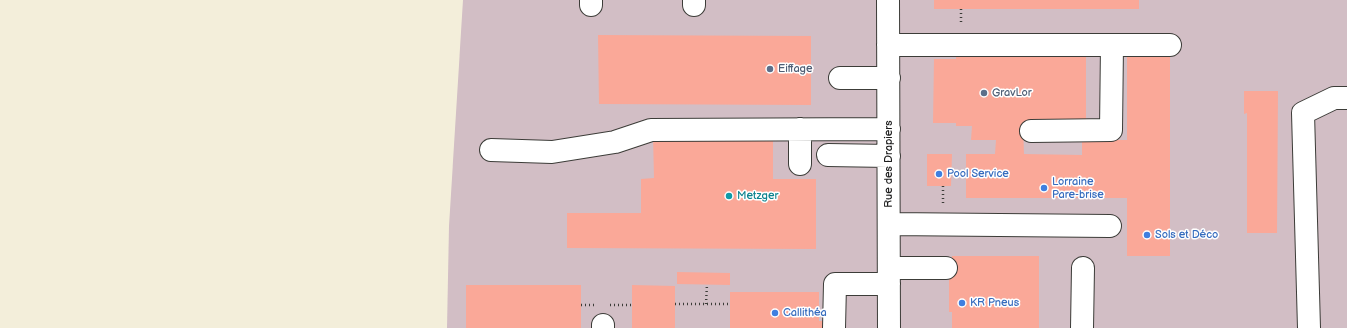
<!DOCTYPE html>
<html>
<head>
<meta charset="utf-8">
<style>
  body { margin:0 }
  canvas { display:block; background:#f3eeda }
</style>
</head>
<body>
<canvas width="1347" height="328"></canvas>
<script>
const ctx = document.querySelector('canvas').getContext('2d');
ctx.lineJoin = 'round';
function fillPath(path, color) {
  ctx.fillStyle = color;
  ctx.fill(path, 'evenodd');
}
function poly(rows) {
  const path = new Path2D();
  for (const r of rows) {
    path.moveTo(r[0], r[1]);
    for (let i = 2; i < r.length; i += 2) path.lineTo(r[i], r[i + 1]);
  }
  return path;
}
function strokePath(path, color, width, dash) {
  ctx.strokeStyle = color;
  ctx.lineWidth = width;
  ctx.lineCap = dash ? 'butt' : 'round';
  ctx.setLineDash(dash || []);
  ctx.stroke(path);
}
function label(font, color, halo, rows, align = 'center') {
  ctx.font = font + ' "Balsamiq Sans",sans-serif';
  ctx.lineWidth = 3;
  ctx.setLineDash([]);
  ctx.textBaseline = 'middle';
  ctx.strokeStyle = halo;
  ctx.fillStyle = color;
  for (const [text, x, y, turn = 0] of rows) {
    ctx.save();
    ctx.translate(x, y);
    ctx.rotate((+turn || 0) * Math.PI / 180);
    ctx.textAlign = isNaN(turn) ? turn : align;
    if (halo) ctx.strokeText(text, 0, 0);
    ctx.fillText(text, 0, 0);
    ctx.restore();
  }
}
fillPath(poly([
  [463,0,1347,0,1347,328,447,328,449,226]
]), '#d2bec5');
fillPath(poly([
  [934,0,1139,0,1139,9,934,9],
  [598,35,811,36,811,105,599,104],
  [956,51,1086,53,1086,126,1023,126,1024,154,1082,155,1082,140,1127,140,1127,53,1170,53,1170,256,1127,256,1127,198,966,198,966,154,995,154,996,140,971,140,972,126,956,126,956,123,933,123,934,59,956,59],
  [1244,91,1278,91,1277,233,1247,233,1247,113,1244,114],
  [653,135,773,136,773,179,816,179,816,249,567,248,567,213,641,213,641,179,654,178],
  [927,154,952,154,951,186,927,186],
  [952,256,1039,256,1039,328,952,328,952,312,949,312,949,273,952,273],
  [677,272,730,273,730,285,677,284],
  [466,285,581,285,581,328,466,328],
  [632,285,675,286,675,328,632,328],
  [730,292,819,292,819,321,824,321,824,328,730,328]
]), '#faa898');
const minor = poly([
  [591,0,591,5],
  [694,0,694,5],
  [888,0,889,328],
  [888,45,1170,45],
  [840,78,889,78],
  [800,129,800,164],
  [1031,131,1111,130,1112,45],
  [491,150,552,152,615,142,651,130,889,129],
  [828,155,889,156],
  [889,224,1110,226],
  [889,268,946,268],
  [603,328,603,325],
  [834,328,835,284,889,284],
  [1082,328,1083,268],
  [1309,328,1303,113,1334,98,1347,98]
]);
strokePath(minor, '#3c3c38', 24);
strokePath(poly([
  [961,9,961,23,963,23],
  [943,186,943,204],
  [675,304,730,304],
  [706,304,707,284],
  [581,305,595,305],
  [610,305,632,305]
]), '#3c3c38', 2.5, [1, 3]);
strokePath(minor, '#fff', 22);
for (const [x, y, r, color] of [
  [770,69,4,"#5c6f8a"],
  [984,93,4,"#5c6f8a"],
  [939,174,4,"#3f7fe0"],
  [1044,188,4,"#3f7fe0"],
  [729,196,4,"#0f9aa8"],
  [1147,235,4,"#3f7fe0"],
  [962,303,4,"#3f7fe0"],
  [775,313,4,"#3f7fe0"]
]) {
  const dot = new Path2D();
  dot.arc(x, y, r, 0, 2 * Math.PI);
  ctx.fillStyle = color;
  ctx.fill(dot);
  strokePath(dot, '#fff', 1.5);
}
label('11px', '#4e5e75', '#fff', [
  ["Eiffage",778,69],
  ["GravLor",992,93]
], 'left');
label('11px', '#1c1c1c', '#fff', [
  ["Rue des Drapiers",889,164,-90]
]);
label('11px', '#366cbe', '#fff', [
  ["Pool Service",947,174],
  ["Lorraine",1052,182],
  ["Pare-brise",1052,195],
  ["Sols et Déco",1155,235],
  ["KR Pneus",970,303],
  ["Callithéa",783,313]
], 'left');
label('11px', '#0d838f', '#fff', [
  ["Metzger",737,196]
], 'left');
</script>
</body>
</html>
